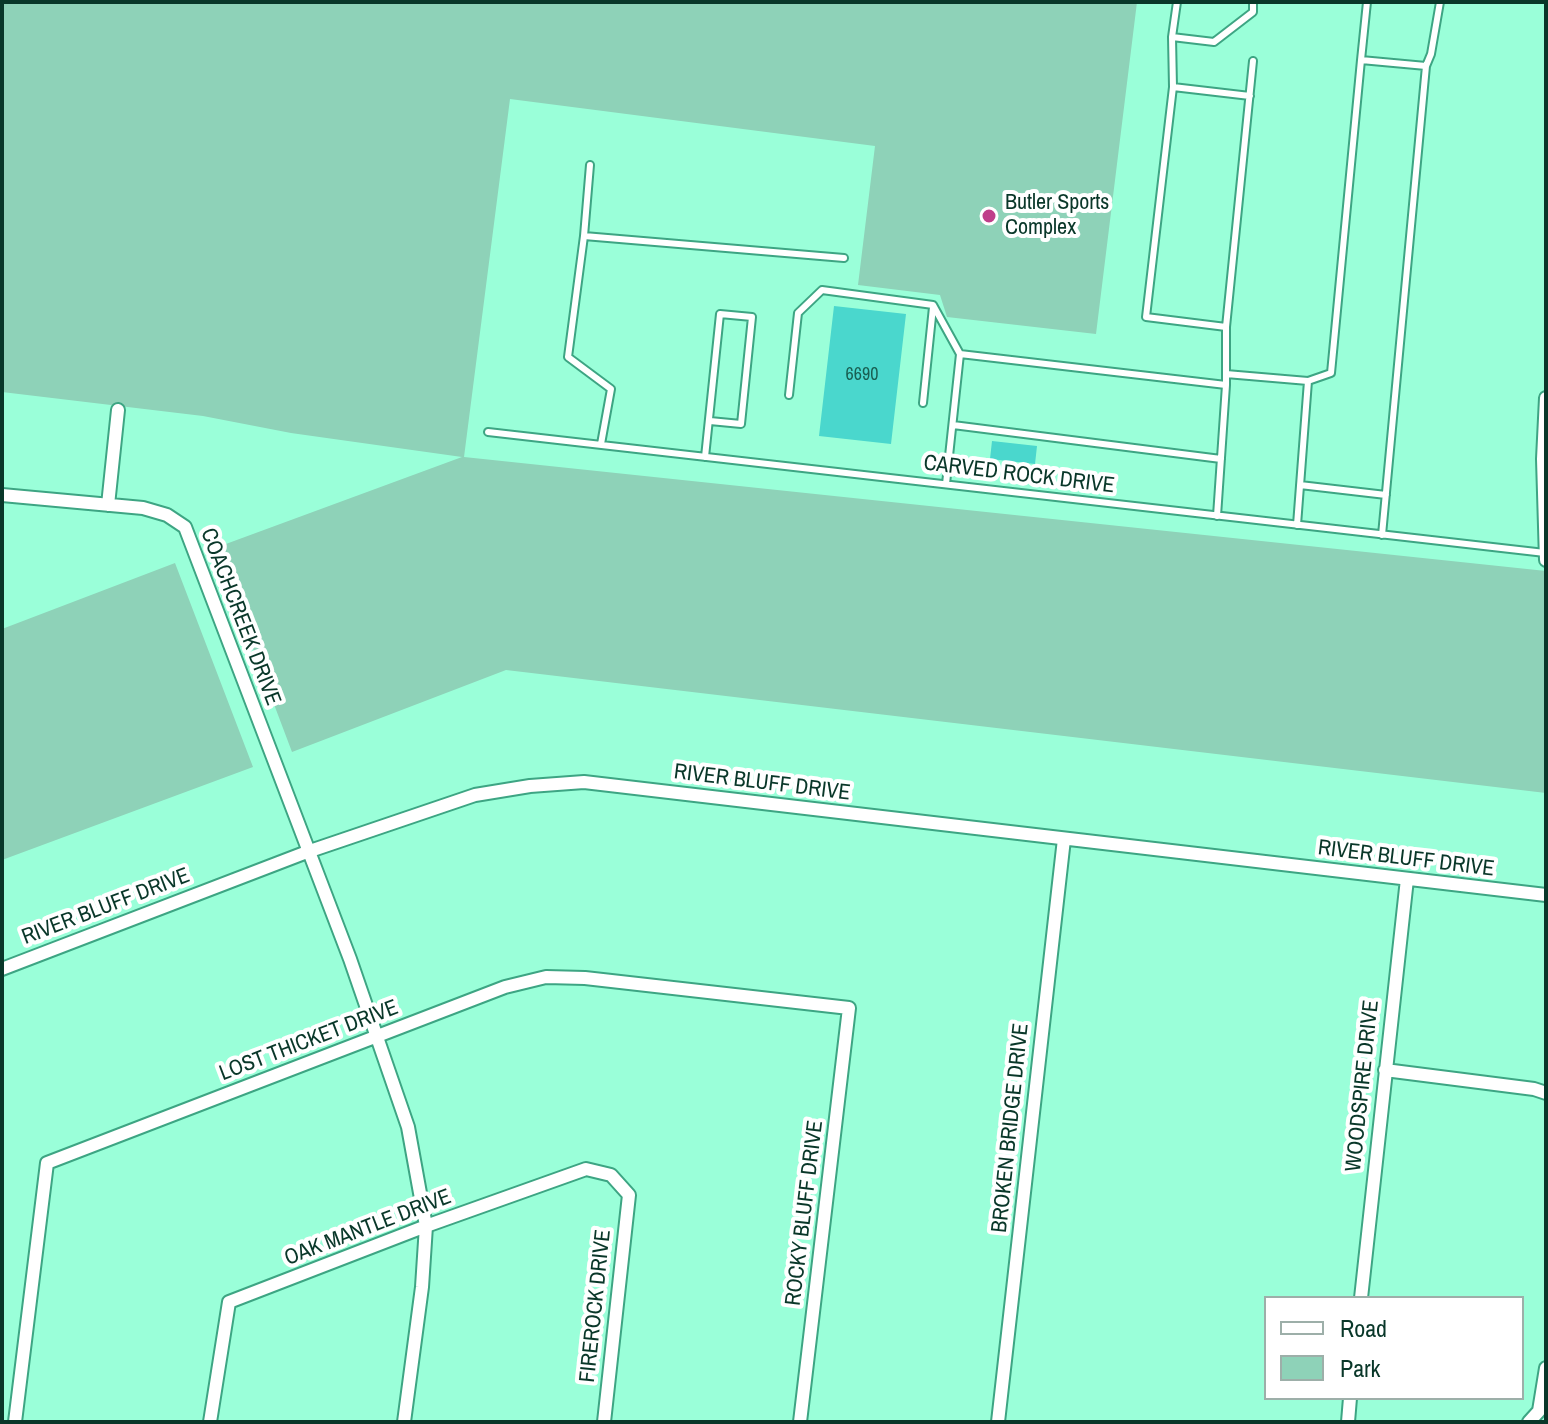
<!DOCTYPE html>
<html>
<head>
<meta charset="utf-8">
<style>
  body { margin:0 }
  #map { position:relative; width:1548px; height:1424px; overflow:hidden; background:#9affd9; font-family:"Archivo Narrow",sans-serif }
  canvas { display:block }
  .frame { position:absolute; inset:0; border:4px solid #093729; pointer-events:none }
  .legend { position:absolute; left:1264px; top:1296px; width:260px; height:104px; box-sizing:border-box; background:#fff; border:2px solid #9dafa9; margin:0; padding:10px 14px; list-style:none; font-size:24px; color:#093729 }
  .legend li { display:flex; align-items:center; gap:16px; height:40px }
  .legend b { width:40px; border:2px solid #9dafa9 }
</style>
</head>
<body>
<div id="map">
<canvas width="1548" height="1424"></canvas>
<div class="frame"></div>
<ul class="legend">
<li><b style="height:10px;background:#fff"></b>Road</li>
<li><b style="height:22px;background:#8ed2b8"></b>Park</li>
</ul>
</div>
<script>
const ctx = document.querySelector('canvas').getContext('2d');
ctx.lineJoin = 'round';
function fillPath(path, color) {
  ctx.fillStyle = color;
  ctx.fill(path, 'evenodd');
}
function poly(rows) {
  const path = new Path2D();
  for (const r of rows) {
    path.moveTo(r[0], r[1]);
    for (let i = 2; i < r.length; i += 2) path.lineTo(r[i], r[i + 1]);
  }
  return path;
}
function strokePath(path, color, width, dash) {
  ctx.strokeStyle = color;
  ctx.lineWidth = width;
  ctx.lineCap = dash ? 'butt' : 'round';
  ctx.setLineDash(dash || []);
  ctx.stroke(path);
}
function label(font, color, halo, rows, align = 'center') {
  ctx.font = font + ' "Archivo Narrow",sans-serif';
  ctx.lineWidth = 8;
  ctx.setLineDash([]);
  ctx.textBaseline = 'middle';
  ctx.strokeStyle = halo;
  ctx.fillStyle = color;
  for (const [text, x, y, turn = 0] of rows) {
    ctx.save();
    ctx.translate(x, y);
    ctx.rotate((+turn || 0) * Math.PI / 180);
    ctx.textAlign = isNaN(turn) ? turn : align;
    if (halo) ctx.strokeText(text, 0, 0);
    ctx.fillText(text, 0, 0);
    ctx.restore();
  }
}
fillPath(poly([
  [2,2,1137,2,1096,334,947,317,940,295,858,285,875,146,510,99,464,457,1546,571,1546,793,506,670,292,752,215,548,462,457,291,433,203,416,2,392],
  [175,563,253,767,2,860,2,629]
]), '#8ed2b8');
fillPath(poly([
  [834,306,906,314,891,444,819,436],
  [992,441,1037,446,1035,464,990,459]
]), '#4ad7cd');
const lane = poly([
  [1177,2,1172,37,1173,87,1146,317,1226,327],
  [1172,37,1214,42,1253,12,1253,2],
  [1361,60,1367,2],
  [1426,66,1431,54,1440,2],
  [1173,87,1250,96],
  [584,236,590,165],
  [960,354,1226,385],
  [1226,374,1308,381,1297,525],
  [1308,381,1331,373,1361,60,1426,66,1382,535],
  [789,395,798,313,822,290,933,305,960,354,946,484],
  [923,403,933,307],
  [953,425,1221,459],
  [488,432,1545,553],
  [601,444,611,389,568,357,584,236,844,258],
  [705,457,720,314,752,317,741,424,710,421],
  [1300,485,1386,495],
  [1217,516,1226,385,1226,327,1253,61]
]);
const street = poly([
  [1546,398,1543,459,1546,560],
  [2,495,143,508,167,515,185,527,350,959,408,1127,426,1226,422,1287,404,1422],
  [108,505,118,410],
  [2,969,307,852,475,795,530,786,584,782,1546,895],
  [1385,1070,1534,1089,1546,1093],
  [1361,1298,1407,879],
  [15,1422,47,1163,505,987,546,977,585,978,849,1008,800,1422],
  [210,1422,229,1302,426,1226,586,1169,611,1175,629,1195,604,1422],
  [998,1422,1064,839],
  [1348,1422,1350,1398],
  [1529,1422,1539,1411,1546,1368]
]);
strokePath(lane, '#3da583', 10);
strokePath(street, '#3da583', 16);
strokePath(lane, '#fff', 6);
strokePath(street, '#fff', 12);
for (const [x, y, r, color] of [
  [989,216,8,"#bf3f8a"]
]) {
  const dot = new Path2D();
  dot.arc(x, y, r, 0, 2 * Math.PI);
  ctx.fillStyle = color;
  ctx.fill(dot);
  strokePath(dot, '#fff', 3);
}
label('18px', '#195f52', null, [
  ["6690",862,375]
]);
label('22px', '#093729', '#fff', [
  ["Butler Sports",1005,203],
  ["Complex",1005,228]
], 'left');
label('22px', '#093729', '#fff', [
  ["CARVED ROCK DRIVE",1019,475,7],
  ["COACHCREEK DRIVE",240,617,69],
  ["RIVER BLUFF DRIVE",762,783,7],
  ["RIVER BLUFF DRIVE",1406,859,7],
  ["RIVER BLUFF DRIVE",106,907,-21],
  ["LOST THICKET DRIVE",309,1041,-21],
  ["WOODSPIRE DRIVE",1363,1086,-84],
  ["BROKEN BRIDGE DRIVE",1011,1128,-84],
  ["ROCKY BLUFF DRIVE",805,1213,-83],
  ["OAK MANTLE DRIVE",368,1228,-21],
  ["FIREROCK DRIVE",596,1306,-84]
]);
</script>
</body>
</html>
